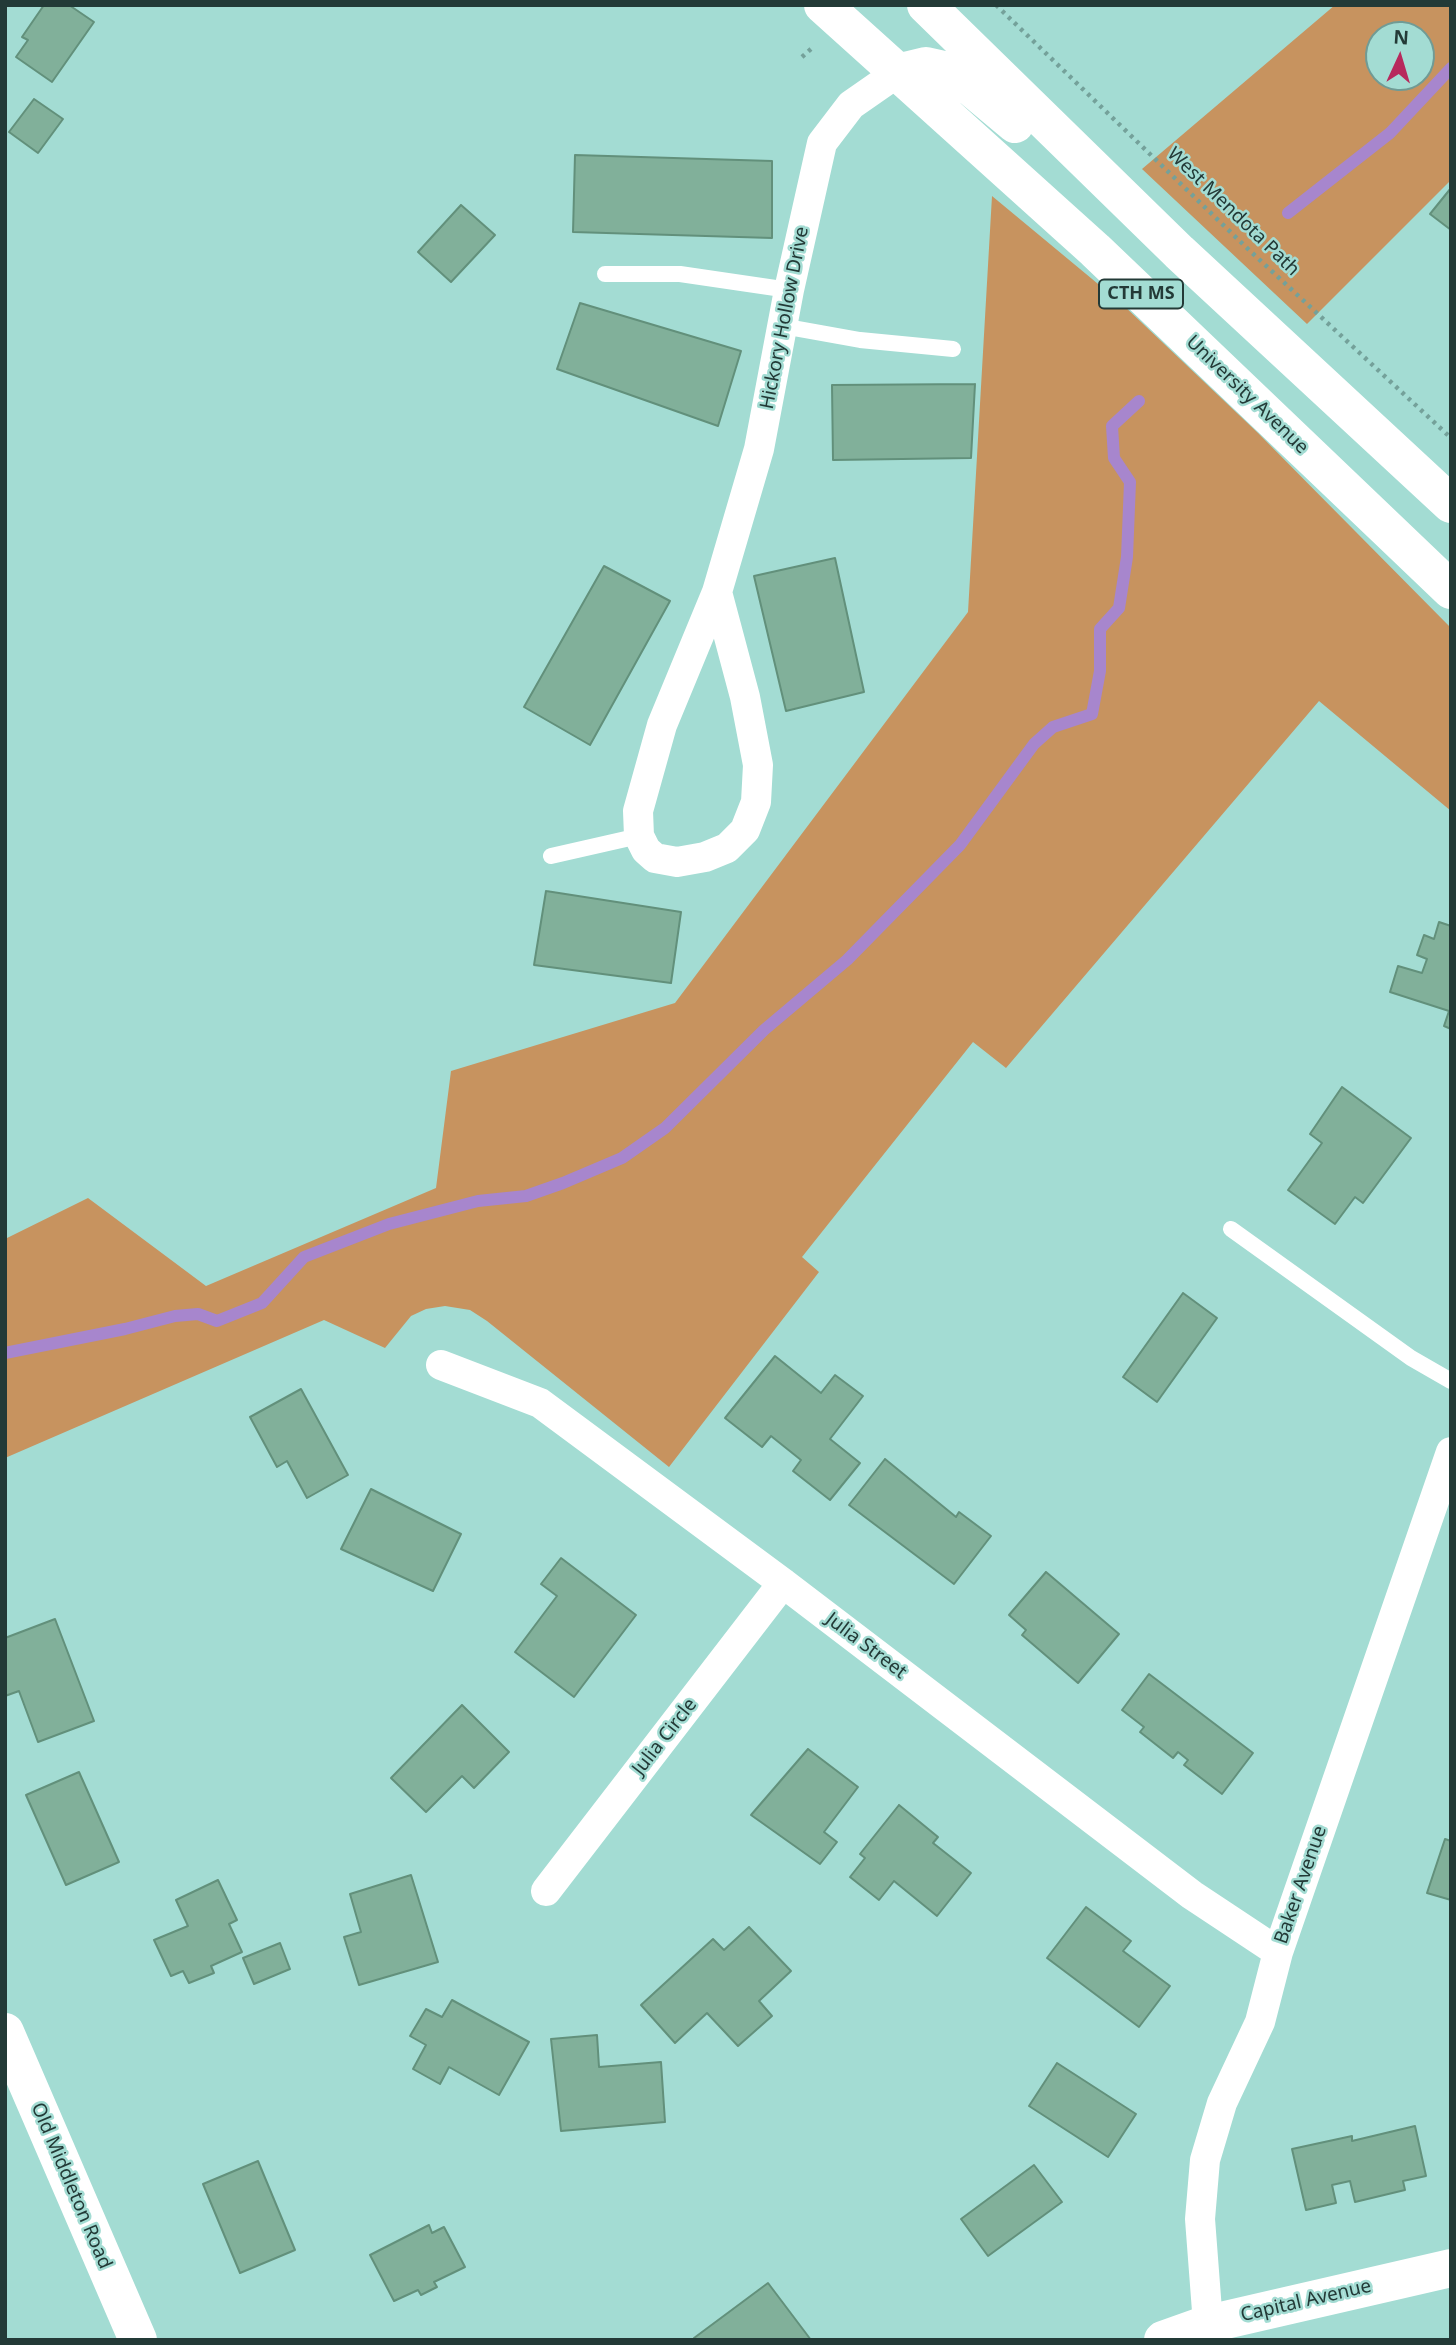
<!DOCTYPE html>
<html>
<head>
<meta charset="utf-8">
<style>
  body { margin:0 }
  #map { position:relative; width:1456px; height:2345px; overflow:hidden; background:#a3dcd3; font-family:"Noto Sans",sans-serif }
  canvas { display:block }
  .frame { position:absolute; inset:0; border:7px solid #233a37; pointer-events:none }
  .north { position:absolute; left:1365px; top:21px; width:70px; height:70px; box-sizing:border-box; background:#a3dcd3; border:2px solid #709b95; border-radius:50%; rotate:4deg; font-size:19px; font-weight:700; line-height:28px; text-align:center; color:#233a37 }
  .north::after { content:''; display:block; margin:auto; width:24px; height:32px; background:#b7295c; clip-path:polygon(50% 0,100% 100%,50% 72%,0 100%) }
</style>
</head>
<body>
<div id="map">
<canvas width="1456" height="2345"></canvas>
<div class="frame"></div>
<div class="north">N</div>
</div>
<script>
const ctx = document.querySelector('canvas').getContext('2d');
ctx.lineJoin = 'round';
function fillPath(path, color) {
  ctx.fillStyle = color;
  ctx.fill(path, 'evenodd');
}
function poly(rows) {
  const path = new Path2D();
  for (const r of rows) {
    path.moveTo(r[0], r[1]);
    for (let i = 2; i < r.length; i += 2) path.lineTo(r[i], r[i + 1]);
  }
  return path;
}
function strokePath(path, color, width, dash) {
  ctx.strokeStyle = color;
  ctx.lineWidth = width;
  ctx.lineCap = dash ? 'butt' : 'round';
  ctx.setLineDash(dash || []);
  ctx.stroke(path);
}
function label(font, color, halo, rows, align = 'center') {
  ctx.font = font + ' "Noto Sans",sans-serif';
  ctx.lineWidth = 5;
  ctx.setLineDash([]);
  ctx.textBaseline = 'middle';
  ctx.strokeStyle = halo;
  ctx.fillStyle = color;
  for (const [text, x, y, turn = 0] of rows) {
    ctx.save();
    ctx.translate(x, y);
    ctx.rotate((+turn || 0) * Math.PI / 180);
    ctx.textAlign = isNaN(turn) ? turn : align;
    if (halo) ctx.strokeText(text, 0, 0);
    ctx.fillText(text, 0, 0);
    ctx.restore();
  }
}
fillPath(poly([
  [1335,5,1451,5,1451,180,1307,324,1142,169],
  [1379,35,1421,35,1421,77,1379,77],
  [992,196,1121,303,1258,433,1451,628,1451,811,1319,701,1006,1068,973,1042,802,1257,819,1272,669,1467,487,1321,470,1310,445,1306,426,1309,411,1316,385,1348,324,1320,5,1458,5,1239,88,1198,206,1286,436,1188,451,1071,675,1003,968,612]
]), '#c7935f');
strokePath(poly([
  [1288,213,1390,133,1451,68],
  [5,1353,125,1329,175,1316,198,1314,217,1321,262,1303,304,1257,389,1224,478,1201,526,1196,563,1183,622,1158,665,1128,764,1030,847,960,960,845,1034,744,1053,727,1092,714,1100,671,1100,629,1119,608,1127,557,1130,482,1114,458,1112,426,1139,401]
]), '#a786cd', 12);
const building = poly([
  [44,5,69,5,94,22,52,82,16,57,28,40,22,37,44,5],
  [34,99,63,119,38,153,9,132,34,99],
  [575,155,772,161,772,238,573,232,575,155],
  [1451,188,1451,230,1430,214,1451,188],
  [461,205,495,235,451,282,418,252,461,205],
  [580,303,741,351,718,426,557,369,580,303],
  [975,384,971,458,833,460,832,385,975,384],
  [835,558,864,692,786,711,754,576,835,558],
  [604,566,670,601,590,745,524,707,604,566],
  [546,891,681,912,671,983,534,965,546,891],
  [1439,922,1451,926,1451,1029,1444,1026,1449,1011,1390,992,1398,966,1422,973,1427,959,1417,955,1424,935,1434,939,1439,922],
  [1342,1087,1411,1138,1363,1203,1355,1197,1335,1224,1288,1190,1322,1143,1310,1134,1342,1087],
  [1183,1293,1217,1318,1157,1402,1123,1377,1183,1293],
  [775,1356,821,1393,835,1375,863,1396,830,1439,860,1463,830,1500,793,1471,801,1460,771,1436,762,1447,725,1418,775,1356],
  [301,1389,348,1475,307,1498,287,1461,277,1467,250,1417,301,1389],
  [885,1459,956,1517,959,1512,991,1536,954,1584,849,1505,885,1459],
  [371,1489,461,1534,433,1591,341,1549,371,1489],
  [561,1558,636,1615,574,1697,515,1652,557,1596,541,1584,561,1558],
  [1046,1572,1119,1634,1078,1683,1022,1635,1026,1630,1009,1615,1046,1572],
  [55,1619,94,1721,38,1742,19,1691,5,1696,5,1638,55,1619],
  [1149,1674,1253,1753,1222,1794,1184,1765,1188,1760,1178,1752,1173,1758,1140,1732,1144,1727,1122,1710,1149,1674],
  [462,1705,509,1752,474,1788,462,1776,426,1812,391,1778,462,1705],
  [808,1749,858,1787,824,1832,837,1842,820,1864,751,1815,808,1749],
  [79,1772,119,1862,66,1885,26,1795,79,1772],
  [899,1805,938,1837,933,1843,971,1873,937,1916,894,1881,879,1900,850,1877,865,1858,860,1854,899,1805],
  [1445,1839,1451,1841,1451,1900,1427,1893,1445,1839],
  [411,1875,438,1962,359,1985,344,1937,361,1932,350,1894,411,1875],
  [218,1880,237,1920,229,1924,242,1952,211,1966,214,1973,189,1983,183,1971,171,1976,154,1940,188,1926,176,1900,218,1880],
  [1086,1907,1131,1941,1123,1951,1170,1986,1139,2027,1047,1958,1086,1907],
  [749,1927,791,1971,759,2001,772,2016,738,2046,707,2013,675,2043,641,2005,713,1939,724,1950,749,1927],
  [280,1943,290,1969,254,1984,243,1958,280,1943],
  [452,2000,529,2042,499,2095,449,2067,440,2084,413,2069,426,2045,410,2036,426,2009,442,2017,452,2000],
  [597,2035,599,2067,661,2062,665,2122,561,2131,551,2039,597,2035],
  [1057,2063,1136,2114,1108,2157,1029,2106,1057,2063],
  [1415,2126,1426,2176,1403,2181,1405,2190,1355,2202,1350,2181,1332,2185,1336,2203,1306,2210,1292,2149,1352,2136,1352,2141,1415,2126],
  [258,2161,295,2250,240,2273,203,2184,258,2161],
  [1034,2165,1062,2202,988,2256,961,2219,1034,2165],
  [429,2225,432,2233,444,2227,465,2267,434,2282,437,2287,421,2295,418,2290,394,2301,370,2255,429,2225],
  [768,2283,811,2340,696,2340,694,2338,768,2283]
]);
fillPath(building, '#81b09a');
strokePath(building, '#62907b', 2);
strokePath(poly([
  [996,5,1248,249,1451,438],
  [802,57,812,48]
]), '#74a19a', 4.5, [3.5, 5]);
strokePath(poly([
  [605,274,680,274,789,290],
  [782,326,860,340,953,349],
  [551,856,639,836],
  [1231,1229,1411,1358,1451,1381]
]), '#fff', 16);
strokePath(poly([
  [717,592,745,697,758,765,756,802,745,830,727,848,705,857,677,862,655,858,646,850,639,836,638,811,662,725,717,592,759,449,789,290,822,143,851,105,897,73],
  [441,1365,540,1403,783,1583,1192,1895,1278,1952],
  [546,1891,783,1583],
  [1208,2324,1200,2219,1205,2160,1222,2103,1260,2022,1278,1952,1451,1452]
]), '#fff', 30);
strokePath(poly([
  [5,2032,138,2340],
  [1163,2340,1208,2324,1451,2268]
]), '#fff', 38);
strokePath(poly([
  [823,5,1095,250,1451,590],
  [926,5,1179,252,1451,504],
  [897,73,926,66,944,70,972,88,1015,124]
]), '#fff', 38);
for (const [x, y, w] of [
  [1141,294,84]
]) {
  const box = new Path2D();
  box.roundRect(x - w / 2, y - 14.5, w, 29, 5);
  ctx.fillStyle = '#a3dcd3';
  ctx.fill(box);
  strokePath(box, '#233a37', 2);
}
label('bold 18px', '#233a37', null, [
  ["CTH MS",1141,294]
]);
label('19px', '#233a37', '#a3dcd3', [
  ["West Mendota Path",1233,212,44],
  ["Hickory Hollow Drive",785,318,-79],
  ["University Avenue",1247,395,44],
  ["Julia Street",866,1646,37],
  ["Julia Circle",665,1737,-52],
  ["Baker Avenue",1301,1885,-71],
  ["Old Middleton Road",71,2186,67],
  ["Capital Avenue",1306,2301,-13]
]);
</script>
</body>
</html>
